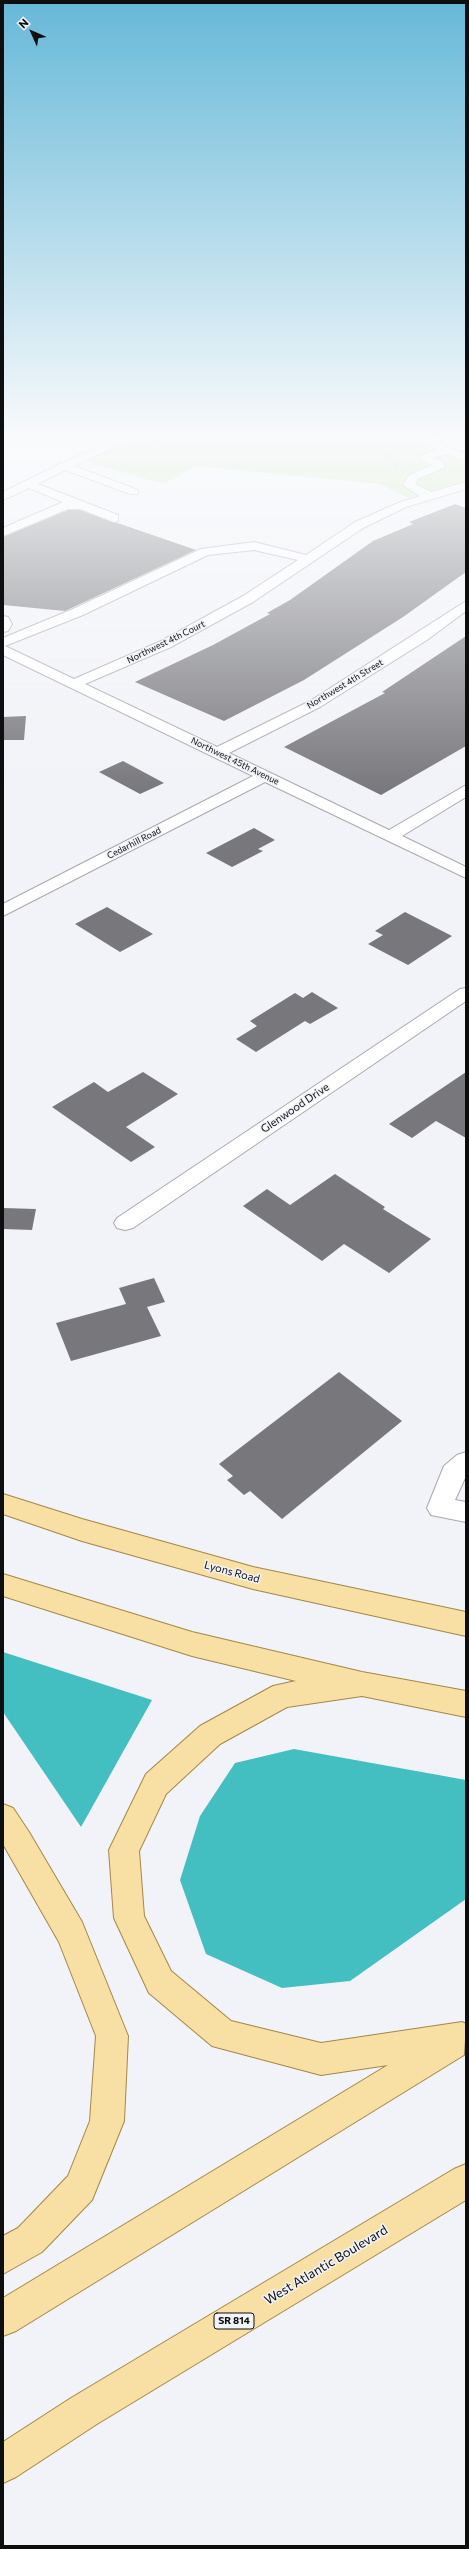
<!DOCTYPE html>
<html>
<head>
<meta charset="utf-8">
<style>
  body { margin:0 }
  #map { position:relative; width:469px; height:2549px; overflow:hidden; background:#f2f3f8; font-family:Commissioner,sans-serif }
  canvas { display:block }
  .frame { position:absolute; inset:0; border:4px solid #0d0e0f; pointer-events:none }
  .north { position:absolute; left:12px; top:12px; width:40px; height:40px; -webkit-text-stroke:3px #f2f3f8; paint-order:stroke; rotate:315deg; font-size:11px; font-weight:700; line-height:16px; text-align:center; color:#0d0e0f }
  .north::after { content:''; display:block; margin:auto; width:14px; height:18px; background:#0d0e0f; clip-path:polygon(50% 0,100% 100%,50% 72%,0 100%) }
</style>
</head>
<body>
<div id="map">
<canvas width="469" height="2549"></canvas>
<div class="frame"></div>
<div class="north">N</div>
</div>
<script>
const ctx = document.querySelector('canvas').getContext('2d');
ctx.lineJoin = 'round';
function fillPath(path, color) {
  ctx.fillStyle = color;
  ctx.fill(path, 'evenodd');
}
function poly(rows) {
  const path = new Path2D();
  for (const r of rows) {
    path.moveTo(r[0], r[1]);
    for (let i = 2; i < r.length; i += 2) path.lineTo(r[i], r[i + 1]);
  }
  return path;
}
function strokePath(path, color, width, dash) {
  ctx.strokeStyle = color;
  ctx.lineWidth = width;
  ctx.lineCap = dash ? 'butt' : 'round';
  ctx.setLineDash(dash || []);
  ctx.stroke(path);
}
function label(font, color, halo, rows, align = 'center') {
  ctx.font = font + ' Commissioner,sans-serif';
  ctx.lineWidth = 3;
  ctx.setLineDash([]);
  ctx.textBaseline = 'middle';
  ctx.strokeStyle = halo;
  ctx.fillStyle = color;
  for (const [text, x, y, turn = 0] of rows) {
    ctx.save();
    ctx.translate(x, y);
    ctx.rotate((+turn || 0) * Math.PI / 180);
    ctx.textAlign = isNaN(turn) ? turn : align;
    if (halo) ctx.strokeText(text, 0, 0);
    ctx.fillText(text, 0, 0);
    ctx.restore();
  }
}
fillPath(poly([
  [143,436,405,436,466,463,466,480,409,498,380,484,195,466,164,484,84,461]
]), '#c3e8a0');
fillPath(poly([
  [3,1652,152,1700,81,1827,3,1712],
  [294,1749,466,1780,466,1899,350,1981,282,1988,206,1954,180,1880,200,1816,235,1763]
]), '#43bec1');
fillPath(poly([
  [455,504,466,508,466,572,403,617,304,680,224,721,135,682,213,645,270,614,267,613,290,600,373,541,413,524,409,522],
  [68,510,80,510,196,550,65,611,3,605,3,537],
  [466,636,466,746,381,795,284,747,385,693,382,692],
  [26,716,24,740,3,740,3,717],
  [123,761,164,783,140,794,99,772],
  [254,828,275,840,258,849,263,851,232,867,206,853],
  [107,907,153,934,120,952,75,924],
  [405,912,452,936,408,965,368,944,383,935,375,931],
  [312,992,338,1008,310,1024,305,1021,256,1052,236,1039,257,1026,250,1021,295,993,303,998],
  [143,1072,178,1094,126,1127,155,1147,131,1162,52,1107,94,1082,108,1092],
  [466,1072,466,1138,436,1121,412,1138,389,1124],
  [335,1174,385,1207,383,1209,431,1239,389,1273,344,1244,322,1261,243,1206,267,1189,290,1205],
  [3,1208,36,1209,32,1230,3,1229],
  [154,1278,165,1302,147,1307,161,1336,71,1361,56,1323,126,1304,119,1288],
  [339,1372,402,1421,282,1519,250,1491,244,1495,227,1480,233,1476,219,1464]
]), '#78787c');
const minor = poly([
  [123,436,137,436,74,466,138,490,138,494,130,494,65,470,38,484,118,515,118,521,114,522,80,509,68,509,3,536,3,528,63,502,29,488,3,500,3,492,60,464,123,436],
  [410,436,424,436,466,454,466,461,447,454,433,458,443,462,445,467,418,479,415,484,431,492,466,482,466,489,406,507,363,528,253,602,171,647,85,684,217,747,310,701,466,601,466,611,427,640,320,707,229,753,389,830,466,785,466,797,402,836,466,867,466,878,265,782,3,916,3,904,253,776,3,655,3,638,73,609,201,549,254,542,306,555,355,522,398,503,420,496,403,485,409,475,433,465,423,461,421,456,437,449,410,436],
  [254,550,298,560,243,596,161,641,74,679,5,646,83,615,208,555,254,550],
  [3,616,8,617,12,624,8,631,3,632,3,616],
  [466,988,466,1001,133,1228,125,1230,117,1228,114,1223,117,1218,460,989,466,988],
  [466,1452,466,1476,455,1500,466,1502,466,1522,431,1515,427,1508,444,1466,457,1455,466,1452]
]);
const major = poly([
  [3,1494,82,1519,253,1567,466,1612,466,1636,253,1589,82,1541,3,1514,3,1494],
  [3,1574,192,1632,362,1672,466,1691,466,1717,362,1696,287,1707,220,1744,166,1794,139,1851,144,1916,171,1971,231,2021,321,2043,462,2022,466,2024,464,2055,16,2331,3,2336,3,2298,388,2065,321,2075,212,2046,149,1993,114,1918,109,1850,146,1774,200,1726,273,1686,296,1681,192,1656,3,1596,3,1574],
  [3,1804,13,1808,29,1832,82,1922,128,2036,124,2121,92,2200,42,2252,3,2274,3,2236,18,2228,68,2176,90,2121,96,2036,59,1942,3,1844,3,1804],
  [466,2164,466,2200,97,2424,16,2477,3,2483,3,2442,71,2398,454,2169,466,2164]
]);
strokePath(minor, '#a8a9ad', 2);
strokePath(major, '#a38847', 2);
strokePath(poly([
  [360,436,366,445,386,454,397,464,396,469],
  [145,445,171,436]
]), '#abacb0', 1.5, [1.5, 1]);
fillPath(minor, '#fff');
fillPath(major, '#f8dfa3');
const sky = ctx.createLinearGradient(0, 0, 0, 793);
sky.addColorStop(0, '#66b8d8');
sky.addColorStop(0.55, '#f9fafc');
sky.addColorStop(1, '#f9fafc00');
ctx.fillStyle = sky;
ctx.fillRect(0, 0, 469, 793);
label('9px', '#0d0e0f', '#f2f3f8', [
  ["Northwest 4th Court",166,642,-26],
  ["Northwest 4th Street",345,684,-31],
  ["Northwest 45th Avenue",235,761,26],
  ["Cedarhill Road",134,843,-27]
]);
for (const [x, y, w] of [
  [234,2321,40]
]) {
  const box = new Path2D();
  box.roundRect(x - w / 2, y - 8, w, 16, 3);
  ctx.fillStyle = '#f2f3f8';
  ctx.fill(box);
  strokePath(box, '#0d0e0f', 1);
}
label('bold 10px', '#0d0e0f', null, [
  ["SR 814",234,2321]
]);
label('11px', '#0d0e0f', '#f2f3f8', [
  ["Glenwood Drive",295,1108,-34],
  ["Lyons Road",232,1572,15]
]);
label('13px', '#0d0e0f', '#f2f3f8', [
  ["West Atlantic Boulevard",326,2265,-31]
]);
</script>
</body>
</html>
